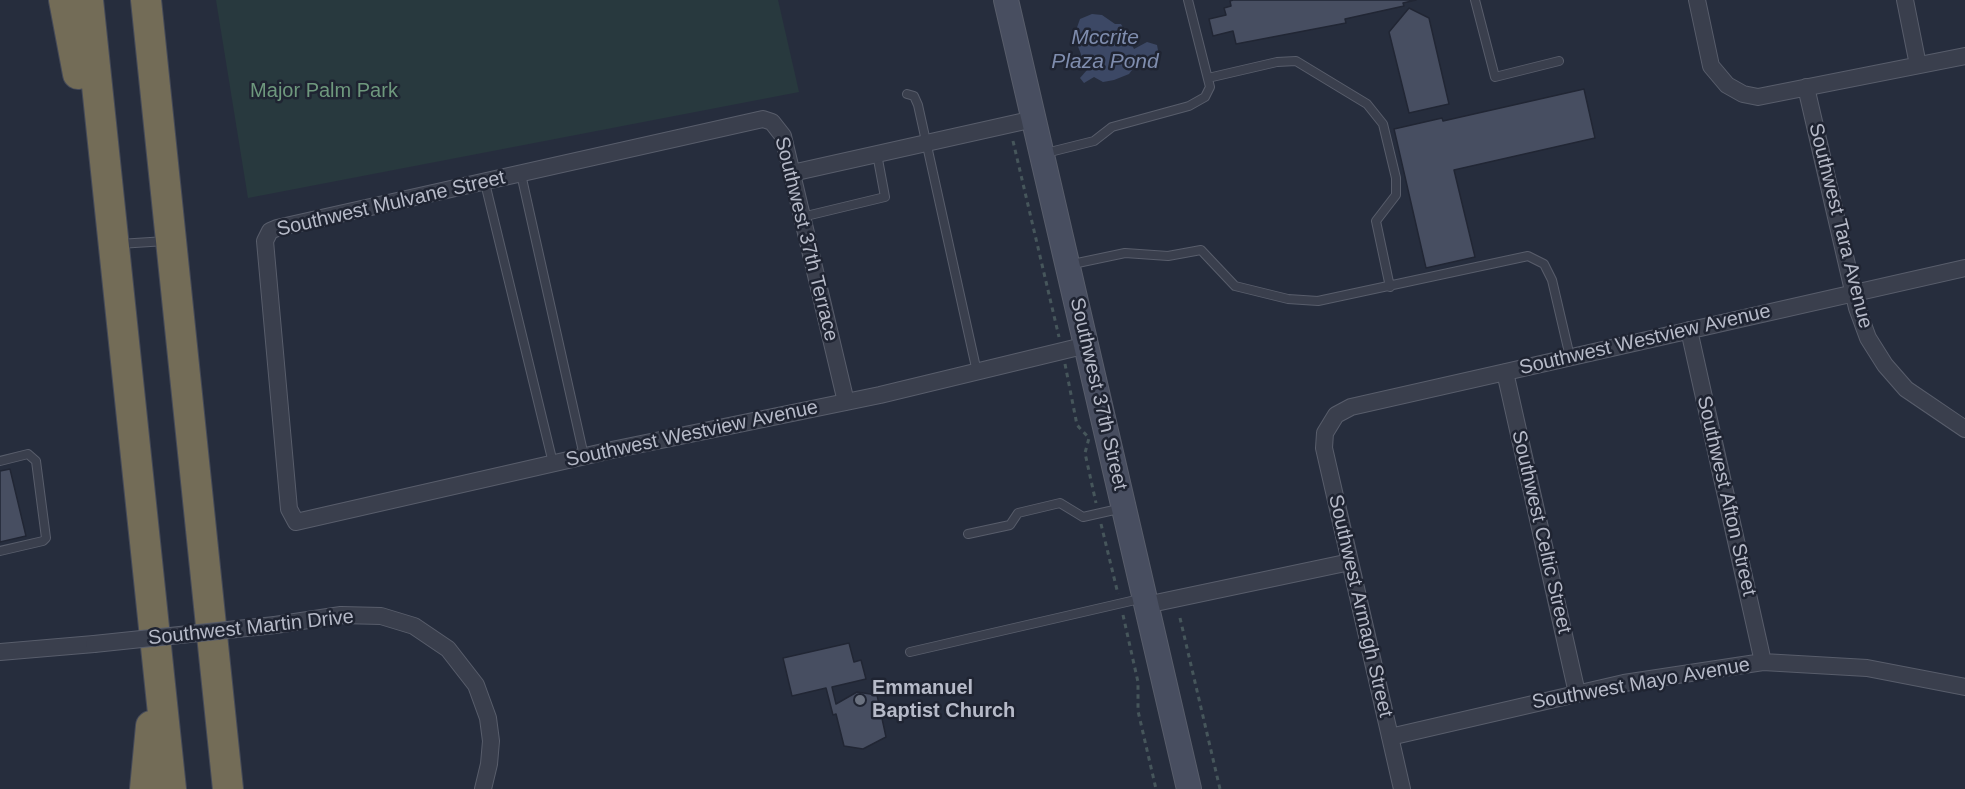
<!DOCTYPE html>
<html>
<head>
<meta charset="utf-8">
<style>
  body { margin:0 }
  canvas { display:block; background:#262d3d }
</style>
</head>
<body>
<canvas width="1965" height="789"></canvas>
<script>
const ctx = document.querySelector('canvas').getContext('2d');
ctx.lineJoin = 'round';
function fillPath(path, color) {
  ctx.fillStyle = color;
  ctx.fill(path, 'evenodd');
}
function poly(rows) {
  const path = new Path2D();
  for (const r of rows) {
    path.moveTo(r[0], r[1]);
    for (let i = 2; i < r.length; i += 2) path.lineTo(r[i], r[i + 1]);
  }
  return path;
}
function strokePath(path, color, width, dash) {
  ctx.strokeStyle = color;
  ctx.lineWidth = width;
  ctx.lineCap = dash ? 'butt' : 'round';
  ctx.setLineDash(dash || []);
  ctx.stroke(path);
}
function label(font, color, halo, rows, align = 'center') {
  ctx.font = font + ' Arial,sans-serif';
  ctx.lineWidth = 5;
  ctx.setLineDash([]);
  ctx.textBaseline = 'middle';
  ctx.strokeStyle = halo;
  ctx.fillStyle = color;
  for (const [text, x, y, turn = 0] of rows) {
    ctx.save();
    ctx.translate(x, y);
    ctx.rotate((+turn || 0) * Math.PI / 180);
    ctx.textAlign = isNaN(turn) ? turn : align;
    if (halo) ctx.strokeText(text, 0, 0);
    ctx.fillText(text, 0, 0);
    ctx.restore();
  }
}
fillPath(poly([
  [216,0,778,0,799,92,248,198]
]), '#28393e');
fillPath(poly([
  [1092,14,1102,15,1115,24,1121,24,1134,49,1147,42,1157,45,1160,61,1147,66,1138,62,1129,74,1114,80,1103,82,1094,77,1084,83,1080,78,1087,70,1074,36,1080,19]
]), '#3c4865');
const building = poly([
  [1416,0,1403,3,1404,6,1345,19,1346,23,1236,44,1233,31,1213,36,1209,19,1226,15,1224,8,1231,6,1230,1,1233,0,1416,0],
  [1409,8,1429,18,1449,104,1409,113,1389,32,1409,8],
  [1584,89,1595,138,1454,170,1475,257,1426,268,1394,129,1442,118,1443,121,1584,89],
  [10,469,26,536,0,542,0,471,10,469],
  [849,643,854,662,861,660,866,679,832,687,836,704,857,692,877,695,886,737,863,749,844,746,836,714,833,715,826,688,792,696,783,658,849,643]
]);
fillPath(building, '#474e61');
strokePath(building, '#212634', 1.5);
const service = poly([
  [1475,0,1495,77,1559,61],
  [1208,78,1277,62,1296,61,1367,104,1383,124,1396,178,1396,195,1376,221,1390,287],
  [907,94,914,96,918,105,977,372],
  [1042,154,1094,141,1112,127,1189,106,1205,97,1210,87,1188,0],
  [521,174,584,456],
  [485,183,553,463],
  [802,217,885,197,877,154],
  [119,244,166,241],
  [1068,265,1125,253,1168,256,1201,250,1235,286,1288,299,1318,301,1528,256,1544,264,1552,280,1570,357],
  [0,461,28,454,36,461,46,538,43,541,0,551],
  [968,534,1010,525,1018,513,1060,503,1083,517,1123,508],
  [910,652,1144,598]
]);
const minor = poly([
  [1697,0,1711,66,1727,85,1743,94,1758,97,1965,56],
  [1905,0,1918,65],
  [1806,87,1857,308,1868,338,1885,365,1906,389,1965,429],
  [792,173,1034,119],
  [1689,330,1763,662],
  [1505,372,1577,693],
  [846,402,783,136,772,122,763,119,277,228,270,231,265,241,289,509,296,522,612,450,846,402,880,395,1087,345],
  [1146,605,1350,562],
  [275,625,341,615,381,616,414,626,448,649,476,685,488,718,491,741,489,764,483,789],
  [0,652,94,644],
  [1390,737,1624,683,1763,662,1867,668,1965,687],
  [1402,789,1324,448,1325,433,1336,415,1351,407,1965,268]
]);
const secondary = poly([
  [1006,0,1189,789]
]);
const motorway = poly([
  [64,0,78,74],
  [88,0,171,789],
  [146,0,228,789],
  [145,789,151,726]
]);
strokePath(service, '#585d6b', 10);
strokePath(minor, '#585d6b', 18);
strokePath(secondary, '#585d6b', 26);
strokePath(motorway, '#454a58', 32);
strokePath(poly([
  [1013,141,1059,337],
  [1065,364,1077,425,1089,438,1085,453,1096,503],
  [1101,524,1118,594],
  [1123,615,1138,682,1138,711,1156,789],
  [1180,618,1220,789]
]), '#46565b', 3, [4.5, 4.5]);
strokePath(service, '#3a3f4d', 8);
strokePath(minor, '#3a3f4d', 16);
strokePath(secondary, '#484e60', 24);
strokePath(motorway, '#736c57', 30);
const minorBridge = poly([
  [94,644,275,625]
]);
strokePath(minorBridge, '#585d6b', 18, []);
strokePath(minorBridge, '#3a3f4d', 16);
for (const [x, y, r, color] of [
  [860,700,6,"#6b7280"]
]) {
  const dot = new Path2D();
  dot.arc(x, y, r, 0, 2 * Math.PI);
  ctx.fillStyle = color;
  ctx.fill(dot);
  strokePath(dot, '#1f2432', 2);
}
label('20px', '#6e987d', '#1f2432', [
  ["Major Palm Park",324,91]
]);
label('20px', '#b6bac8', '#1f2432', [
  ["Southwest Mulvane Street",391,204,-13],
  ["Southwest Tara Avenue",1840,226,76],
  ["Southwest 37th Terrace",806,239,76],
  ["Southwest Westview Avenue",1645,340,-13],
  ["Southwest 37th Street",1098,394,77],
  ["Southwest Westview Avenue",692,434,-12],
  ["Southwest Afton Street",1726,496,77],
  ["Southwest Celtic Street",1541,532,77],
  ["Southwest Armagh Street",1360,606,77],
  ["Southwest Martin Drive",251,628,-6],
  ["Southwest Mayo Avenue",1641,684,-10]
]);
label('bold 20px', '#b6bac8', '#1f2432', [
  ["Emmanuel",872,688],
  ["Baptist Church",872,711]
], 'left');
label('italic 21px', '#7f8dae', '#1f2432', [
  ["Mccrite",1105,38],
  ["Plaza Pond",1105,62]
]);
</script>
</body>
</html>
